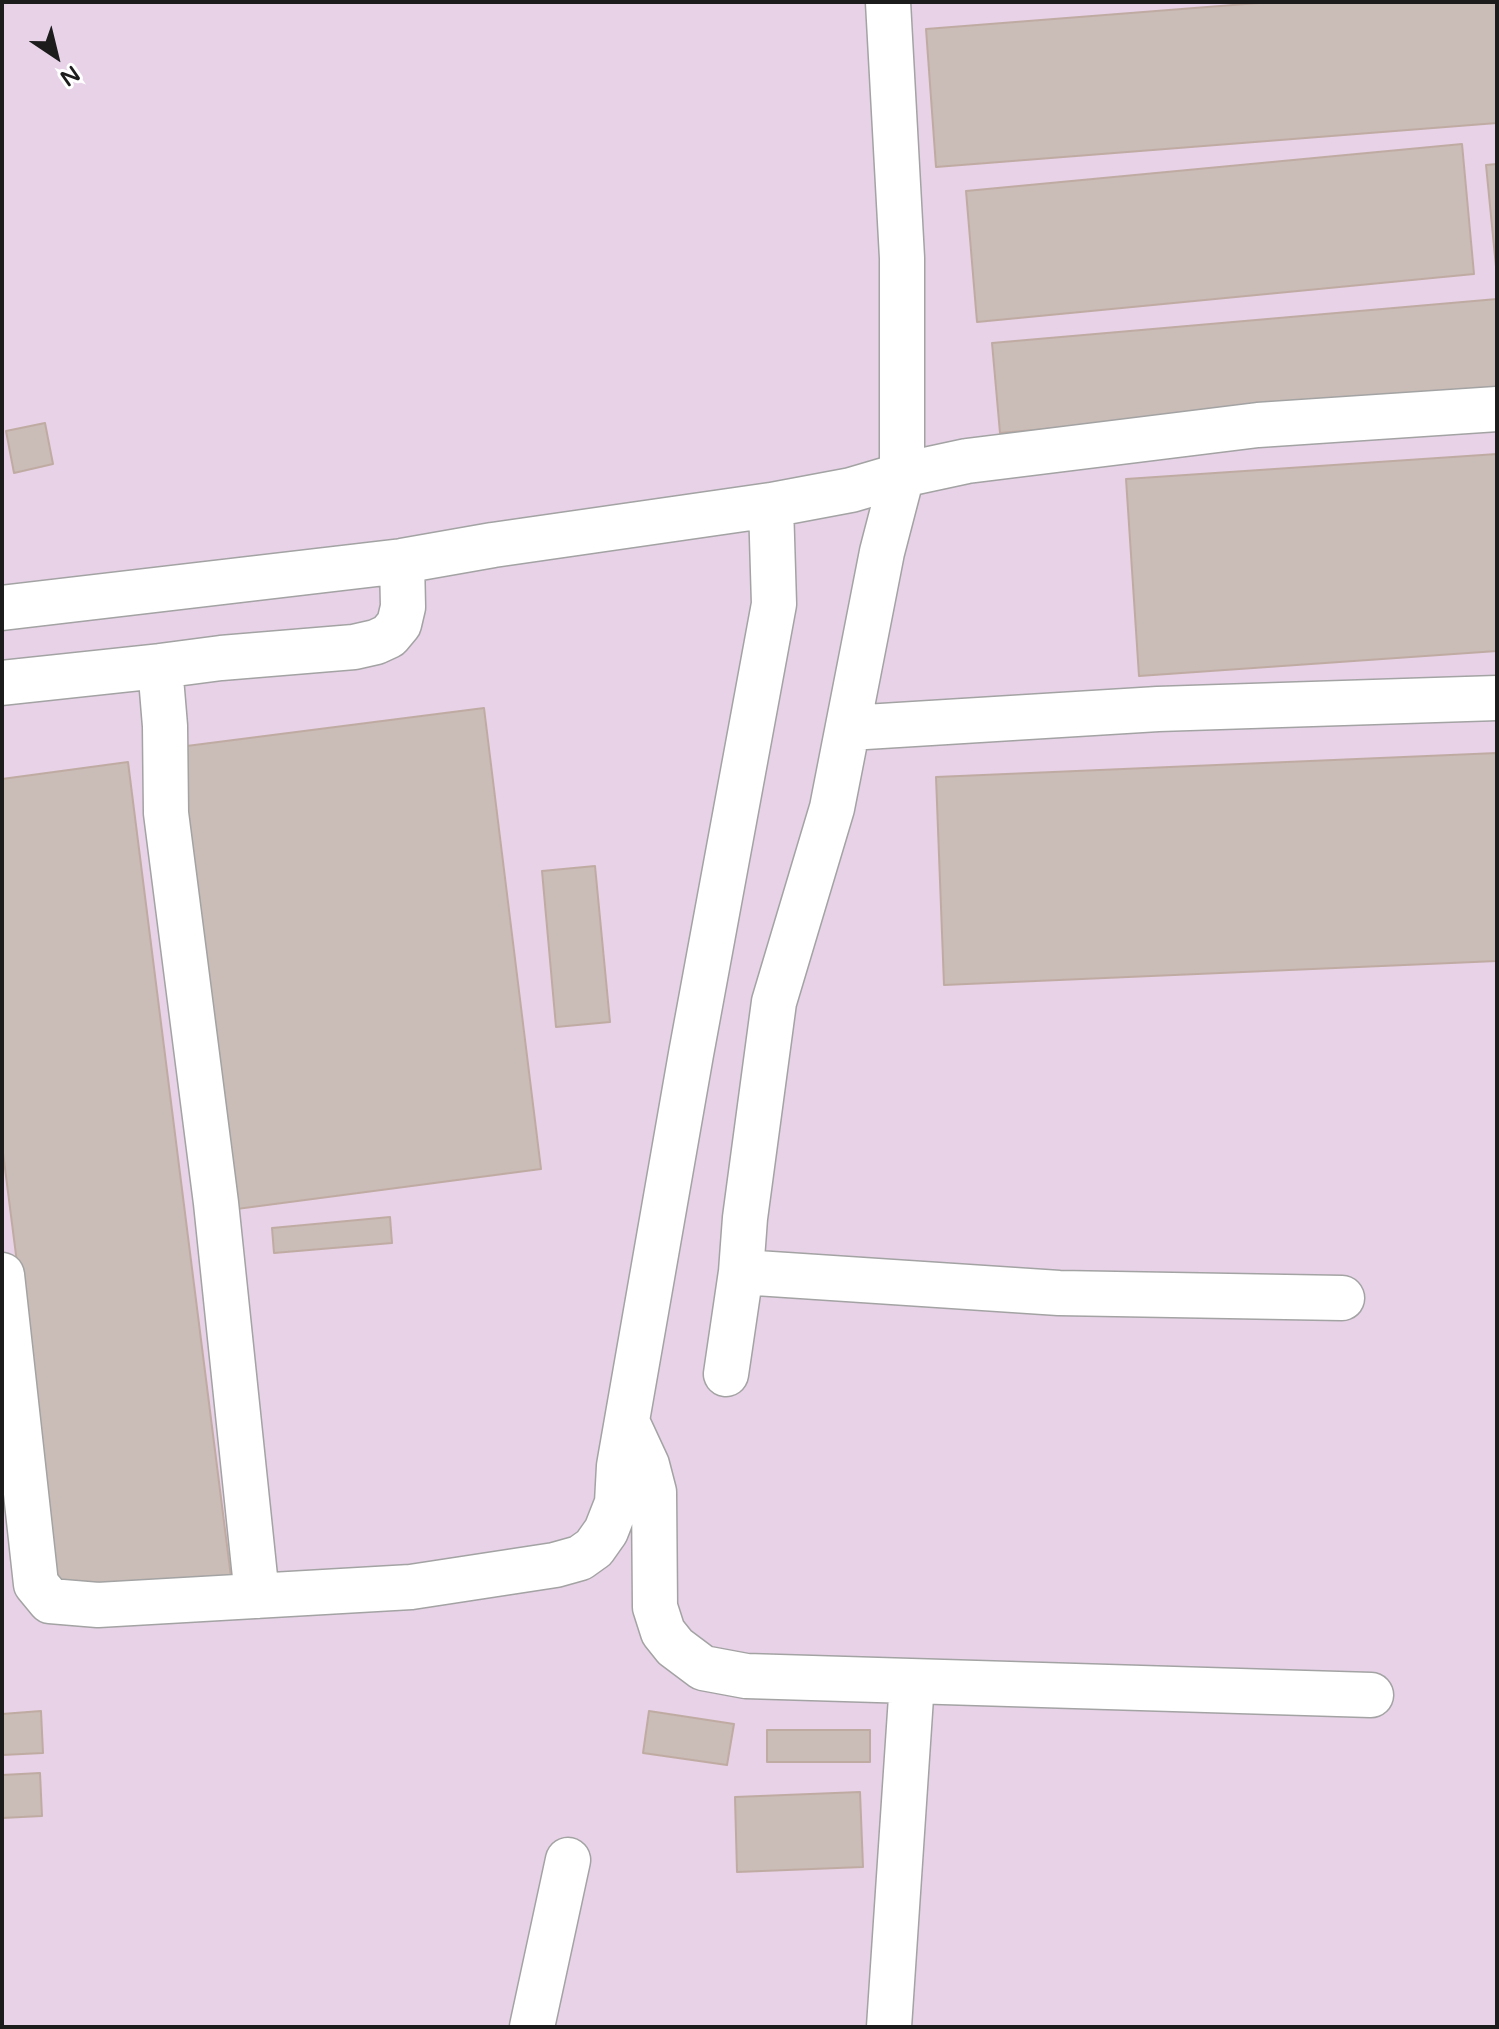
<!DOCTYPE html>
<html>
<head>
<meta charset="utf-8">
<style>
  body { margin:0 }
  #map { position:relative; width:1499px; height:2029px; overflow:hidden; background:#eee7e1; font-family:"Varela Round",sans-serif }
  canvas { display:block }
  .frame { position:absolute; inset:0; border:4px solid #1c1c1c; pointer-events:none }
  .north { position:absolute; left:16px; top:16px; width:80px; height:80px; -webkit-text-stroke:6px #fff; paint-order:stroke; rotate:145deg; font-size:22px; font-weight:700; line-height:32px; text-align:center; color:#1c1c1c }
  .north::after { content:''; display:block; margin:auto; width:28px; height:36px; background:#1c1c1c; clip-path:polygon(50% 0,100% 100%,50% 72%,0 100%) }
</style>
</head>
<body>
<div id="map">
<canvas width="1499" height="2029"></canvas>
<div class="frame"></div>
<div class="north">N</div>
</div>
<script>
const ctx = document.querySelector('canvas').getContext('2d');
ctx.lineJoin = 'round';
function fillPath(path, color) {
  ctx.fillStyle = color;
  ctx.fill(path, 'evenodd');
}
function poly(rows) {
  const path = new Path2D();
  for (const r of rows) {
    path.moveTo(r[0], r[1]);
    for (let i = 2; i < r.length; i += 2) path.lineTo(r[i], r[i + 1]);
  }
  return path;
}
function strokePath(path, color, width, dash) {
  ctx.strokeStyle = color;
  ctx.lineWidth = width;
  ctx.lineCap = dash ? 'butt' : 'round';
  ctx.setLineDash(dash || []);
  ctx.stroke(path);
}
fillPath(poly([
  [2,2,1497,2,1497,2027,2,2027]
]), '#e7d2e7');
const building = poly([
  [1271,2,1497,2,1497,123,936,167,926,29,1271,2],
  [1462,144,1474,274,977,322,966,191,1462,144],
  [1497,164,1497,277,1486,165,1497,164],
  [1497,299,1497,389,1000,433,992,343,1497,299],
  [45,423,53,464,14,473,6,431,45,423],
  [1497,454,1497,651,1139,676,1126,479,1497,454],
  [484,708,541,1169,229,1210,171,748,484,708],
  [1497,753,1497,961,944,985,936,777,1497,753],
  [128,762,231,1577,60,1600,2,1145,2,779,128,762],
  [595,866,610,1022,556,1027,542,871,595,866],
  [390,1217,392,1243,274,1253,272,1228,390,1217],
  [41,1711,43,1753,2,1755,2,1714,41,1711],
  [649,1711,734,1724,727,1765,643,1753,649,1711],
  [767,1730,870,1730,870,1762,767,1762,767,1730],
  [40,1773,42,1816,2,1818,2,1775,40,1773],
  [860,1792,863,1867,737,1872,735,1797,860,1792]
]);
fillPath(building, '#cabcb7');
strokePath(building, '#c0aba3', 2);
const minor = poly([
  [771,505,851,490,902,475,902,258,888,2],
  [2,608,402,561,493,545,771,505,774,604,691,1054,619,1466,617,1503,606,1531,594,1548,580,1558,555,1565,411,1587,98,1605,50,1601,36,1584,2,1275],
  [2,683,160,666],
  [849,728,1158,709,1497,698],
  [741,1272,1059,1293,1342,1298],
  [726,1374,741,1272,745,1218,774,1002,832,808,882,552,902,475,967,461,1258,425,1497,409],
  [628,1424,647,1465,654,1492,655,1607,663,1632,675,1647,703,1668,746,1676,1371,1695],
  [257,1596,216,1203,166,813,165,726,160,666,221,658,354,647,376,642,389,636,399,624,403,607,402,561],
  [532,2027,568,1860],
  [889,2027,912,1682]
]);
strokePath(minor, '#a3a3a3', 47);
strokePath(minor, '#fff', 44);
</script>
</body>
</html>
